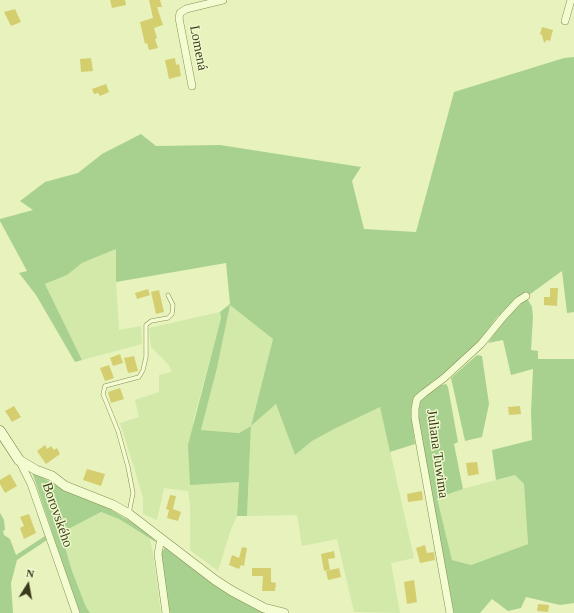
<!DOCTYPE html>
<html>
<head>
<meta charset="utf-8">
<style>
  body { margin:0 }
  #map { position:relative; width:574px; height:613px; overflow:hidden; background:#e7f2bd; font-family:Georgia,serif }
  canvas { display:block }
  .north { position:absolute; left:8px; top:565px; width:40px; height:40px; -webkit-text-stroke:3px #eff9cd; paint-order:stroke; rotate:11deg; font-size:11px; font-weight:700; line-height:16px; text-align:center; color:#3a3a1b }
  .north::after { content:''; display:block; margin:auto; width:14px; height:18px; background:#3a3a1b; clip-path:polygon(50% 0,100% 100%,50% 72%,0 100%) }
</style>
</head>
<body>
<div id="map">
<canvas width="574" height="613"></canvas>
<div class="north">N</div>
</div>
<script>
const ctx = document.querySelector('canvas').getContext('2d');
ctx.lineJoin = 'round';
function fillPath(path, color) {
  ctx.fillStyle = color;
  ctx.fill(path, 'evenodd');
}
function poly(rows) {
  const path = new Path2D();
  for (const r of rows) {
    path.moveTo(r[0], r[1]);
    for (let i = 2; i < r.length; i += 2) path.lineTo(r[i], r[i + 1]);
  }
  return path;
}
function strokePath(path, color, width, dash) {
  ctx.strokeStyle = color;
  ctx.lineWidth = width;
  ctx.lineCap = dash ? 'butt' : 'round';
  ctx.setLineDash(dash || []);
  ctx.stroke(path);
}
function label(font, color, halo, rows, align = 'center') {
  ctx.font = font + ' Georgia,serif';
  ctx.lineWidth = 3;
  ctx.setLineDash([]);
  ctx.textBaseline = 'middle';
  ctx.strokeStyle = halo;
  ctx.fillStyle = color;
  for (const [text, x, y, turn = 0] of rows) {
    ctx.save();
    ctx.translate(x, y);
    ctx.rotate((+turn || 0) * Math.PI / 180);
    ctx.textAlign = isNaN(turn) ? turn : align;
    if (halo) ctx.strokeText(text, 0, 0);
    ctx.fillText(text, 0, 0);
    ctx.restore();
  }
}
fillPath(poly([
  [116,249,116,282,119,330,141,326,142,344,82,360,45,284,67,275,82,263],
  [230,304,273,339,251,426,276,404,295,455,312,441,336,428,380,406,414,558,391,563,400,613,354,612,337,539,302,546,297,515,247,516,251,426,239,433,201,430,217,368],
  [220,312,221,318,193,422,239,482,237,516,230,532,218,571,190,550,190,505,188,491,164,488,157,520,143,514,143,498,137,477,120,423,139,417,135,400,159,392,159,375,172,372,168,364,151,347,149,328],
  [515,475,524,484,528,544,471,565,452,560,437,498,463,489],
  [101,512,119,519,150,539,153,553,161,613,90,613,86,607,72,571,61,533]
]), '#d2e9aa');
fillPath(poly([
  [574,57,574,312,567,313,562,271,522,300,528,300,532,307,533,317,531,350,538,351,538,359,574,359,574,603,560,605,526,597,521,608,508,611,492,599,480,613,454,613,432,496,417,413,419,400,436,386,446,384,448,387,458,442,454,444,463,489,437,498,452,560,471,565,528,544,524,484,515,475,496,480,492,450,532,440,531,412,533,369,511,375,503,340,488,343,507,315,519,302,498,316,475,347,443,376,432,382,413,400,411,414,415,444,390,452,380,407,336,428,312,441,295,455,276,404,251,426,247,516,237,516,239,482,190,485,188,445,221,318,220,312,230,304,226,263,116,282,116,249,82,263,67,275,45,284,82,360,75,362,36,295,19,273,27,271,0,221,0,219,33,210,20,201,45,182,78,173,102,154,141,134,156,146,220,145,361,167,352,181,364,229,416,232,454,92,564,58],
  [230,305,273,339,251,426,239,433,201,430,217,368],
  [477,355,482,356,489,404,482,437,465,441,451,378],
  [31,469,38,475,66,491,107,507,146,531,157,543,119,519,101,512,61,533,72,571,86,607,90,613,79,613],
  [36,511,47,540,17,560,11,583,13,613,0,613,0,513,4,520,5,530,3,531,4,535,10,539,16,555,45,536],
  [165,547,207,579,246,604,273,613,169,613,161,554]
]), '#a8d190');
fillPath(poly([
  [110,0,125,0,126,5,112,8],
  [149,0,160,0,162,7,157,7,163,25,154,28,157,38,155,39,158,48,149,50,147,43,145,44,140,22,153,18],
  [15,9,21,22,11,26,4,12],
  [542,27,553,30,550,41,547,40,544,43,542,35,540,34],
  [91,58,93,71,81,72,80,59],
  [175,58,176,65,179,64,181,76,169,79,165,60],
  [106,84,109,92,100,96,98,93,94,94,92,89],
  [550,288,558,288,557,306,544,305,544,297,550,297],
  [148,289,150,295,137,299,135,293],
  [159,290,164,312,156,314,151,292],
  [120,354,123,363,113,366,110,358],
  [134,356,138,371,128,373,124,358],
  [109,365,114,378,105,381,100,368],
  [120,388,124,399,111,403,108,392],
  [14,406,21,417,12,422,5,411],
  [520,406,521,414,509,415,508,407],
  [45,445,47,449,51,446,54,450,57,448,60,454,46,464,37,451],
  [477,462,479,474,468,476,466,463],
  [87,469,105,474,101,486,83,480],
  [10,474,17,486,5,493,0,484,0,480],
  [422,491,423,500,408,502,407,494],
  [170,495,176,496,173,509,181,512,178,521,167,518,169,510,166,509],
  [29,514,36,533,24,539,20,528,24,526,20,517],
  [425,545,427,553,434,552,435,560,420,563,416,548],
  [242,547,247,548,244,566,241,565,239,569,229,565,232,555,239,558],
  [334,551,335,558,328,559,330,570,324,571,321,554],
  [252,568,271,568,271,582,276,583,275,591,262,591,263,576,252,576],
  [339,568,341,577,328,580,326,571],
  [414,580,417,602,407,604,404,582],
  [538,604,549,605,548,612,537,611]
]), '#d5ce6f');
const service = poly([
  [129,513,133,493,128,467,118,431,103,394,105,386,139,377,143,370,146,357,146,325,151,321,168,318,172,314,173,305,168,295]
]);
const minor = poly([
  [565,21,571,0],
  [192,86,179,18,180,13,186,9,223,0],
  [19,460,31,484,76,613],
  [161,538,158,554,166,613],
  [450,613,415,418,415,409,417,399,424,393,444,378,481,344,504,316,518,301,526,296]
]);
const tertiary = poly([
  [19,460,36,470,52,476,65,486,113,505,129,514,215,580,232,591,264,608,284,613]
]);
const secondary = poly([
  [0,431,19,460]
]);
strokePath(service, '#898c54', 4.5);
strokePath(minor, '#898c54', 8);
strokePath(tertiary, '#898c54', 10);
strokePath(secondary, '#6d6e38', 11);
strokePath(service, '#f3fcd1', 3.5);
strokePath(minor, '#f3fcd1', 7);
strokePath(tertiary, '#f3fcd1', 9);
strokePath(secondary, '#f3fcd1', 10);
label('14px', '#3a3a1b', '#eff9cd', [
  ["Lomená",198,48,79],
  ["Juliana Tuwima",437,454,82],
  ["Borovského",57,515,71]
]);
</script>
</body>
</html>
